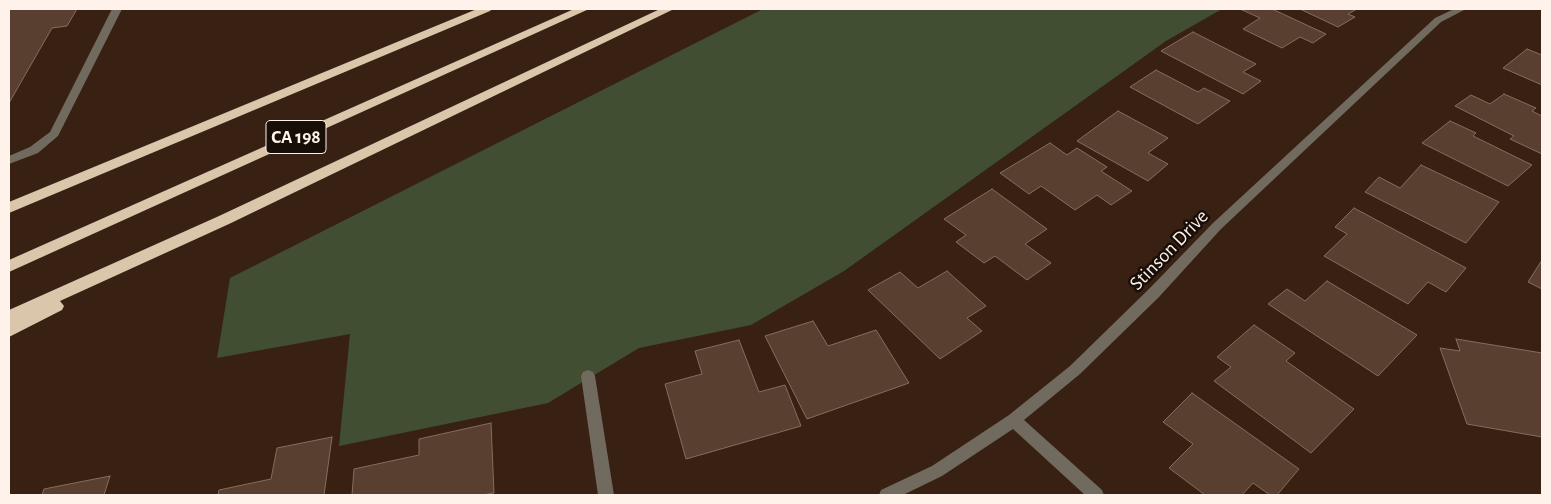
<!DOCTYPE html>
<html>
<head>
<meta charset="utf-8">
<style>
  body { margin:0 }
  #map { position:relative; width:1551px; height:504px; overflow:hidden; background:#382113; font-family:"Alegreya Sans",sans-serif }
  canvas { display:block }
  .frame { position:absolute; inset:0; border:10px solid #fff2eb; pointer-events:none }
</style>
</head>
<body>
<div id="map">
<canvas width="1551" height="504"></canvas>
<div class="frame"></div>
</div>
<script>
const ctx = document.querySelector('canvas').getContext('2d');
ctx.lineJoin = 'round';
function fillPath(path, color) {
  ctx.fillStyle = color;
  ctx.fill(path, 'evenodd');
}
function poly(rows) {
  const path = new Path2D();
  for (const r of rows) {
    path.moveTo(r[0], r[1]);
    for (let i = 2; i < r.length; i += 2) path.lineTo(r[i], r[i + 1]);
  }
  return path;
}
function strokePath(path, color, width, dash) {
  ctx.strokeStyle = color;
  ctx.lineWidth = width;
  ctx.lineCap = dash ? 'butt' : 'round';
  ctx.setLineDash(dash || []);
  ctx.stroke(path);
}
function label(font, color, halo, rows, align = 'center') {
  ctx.font = font + ' "Alegreya Sans",sans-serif';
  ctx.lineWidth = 5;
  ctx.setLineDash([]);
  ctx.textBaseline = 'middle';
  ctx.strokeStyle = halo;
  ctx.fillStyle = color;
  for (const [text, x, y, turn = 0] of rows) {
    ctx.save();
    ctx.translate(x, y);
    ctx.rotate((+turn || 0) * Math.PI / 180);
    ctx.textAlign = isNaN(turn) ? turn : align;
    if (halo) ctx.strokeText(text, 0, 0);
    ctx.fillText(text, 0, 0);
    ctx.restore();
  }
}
fillPath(poly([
  [763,9,1222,9,1166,41,844,271,751,325,639,348,548,403,339,446,350,334,217,358,230,278]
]), '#414e31');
const building = poly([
  [9,9,77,9,67,26,52,28,9,103,9,9],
  [1240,9,1272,9,1326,34,1313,43,1300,37,1282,48,1243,29,1260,18,1240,9],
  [1300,9,1357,9,1348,14,1355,17,1338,27,1300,9],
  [1193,32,1256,64,1243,72,1261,81,1243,94,1161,51,1193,32],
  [1527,49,1542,55,1542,85,1503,68,1527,49],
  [1156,70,1198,92,1204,88,1230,101,1198,124,1130,87,1156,70],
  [1504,94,1536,108,1532,111,1542,116,1542,154,1510,139,1514,136,1455,106,1471,95,1490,104,1504,94],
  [1118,111,1168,138,1148,153,1168,164,1148,181,1077,141,1118,111],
  [1450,121,1476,133,1473,136,1532,165,1508,186,1422,143,1450,121],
  [1050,143,1067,155,1077,148,1107,167,1101,171,1132,191,1111,205,1097,195,1075,210,1041,186,1029,194,1000,173,1050,143],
  [1421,165,1499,202,1466,243,1365,192,1379,177,1400,188,1421,165],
  [992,189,1047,229,1025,244,1051,263,1027,280,995,256,984,263,956,242,966,235,944,219,992,189],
  [1354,208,1466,268,1446,292,1428,282,1408,304,1324,256,1347,234,1335,227,1354,208],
  [1542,260,1542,289,1528,282,1542,260],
  [947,271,986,306,967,318,982,331,940,359,868,290,900,272,918,288,947,271],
  [1327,281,1417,335,1378,376,1268,304,1287,289,1305,301,1327,281],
  [813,321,828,346,876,330,909,383,807,419,765,336,813,321],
  [1254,325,1295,353,1286,361,1354,409,1311,453,1214,381,1231,367,1217,357,1254,325],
  [1456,339,1542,353,1542,437,1467,424,1440,348,1460,351,1456,339],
  [739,340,759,392,785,385,801,426,686,459,665,384,702,374,695,351,739,340],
  [1192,393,1299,469,1277,495,1270,495,1253,483,1242,495,1205,495,1169,468,1193,444,1163,422,1192,393],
  [491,423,494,493,482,495,352,495,354,469,419,455,419,439,491,423],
  [332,437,324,495,218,495,219,490,271,479,277,448,332,437],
  [110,476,104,495,42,495,44,489,110,476]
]);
fillPath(building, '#583f30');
strokePath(building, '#886c5c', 1);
fillPath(poly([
  [112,9,122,9,58,136,38,153,9,164,9,156,30,147,50,132,112,9]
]), '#716a5f');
fillPath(poly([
  [1454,9,1466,9,1441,22,1221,229,1159,297,1080,374,1024,420,1102,490,1104,495,1085,495,1013,429,942,476,903,495,879,495,881,490,932,466,1009,415,1070,366,1149,289,1213,223,1435,18,1454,9],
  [588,370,593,372,595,376,614,495,598,495,581,376,583,372,588,370]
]), '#716a5f');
fillPath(poly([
  [477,9,492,9,490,11,9,213,9,202,477,9],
  [574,9,589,9,9,272,9,260,574,9],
  [660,9,674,9,229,224,60,301,64,306,62,310,9,337,9,310,219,216,660,9]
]), '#d9c6ab');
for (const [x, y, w] of [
  [296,137,60]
]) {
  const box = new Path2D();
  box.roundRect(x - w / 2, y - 16.5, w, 33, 4);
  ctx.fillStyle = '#180e08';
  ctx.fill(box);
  strokePath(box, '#fff2eb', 1);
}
label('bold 19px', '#fff2eb', null, [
  ["CA 198",296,137]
]);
label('20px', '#fff2eb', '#180e08', [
  ["Stinson Drive",1169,250,-46]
]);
</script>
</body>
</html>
